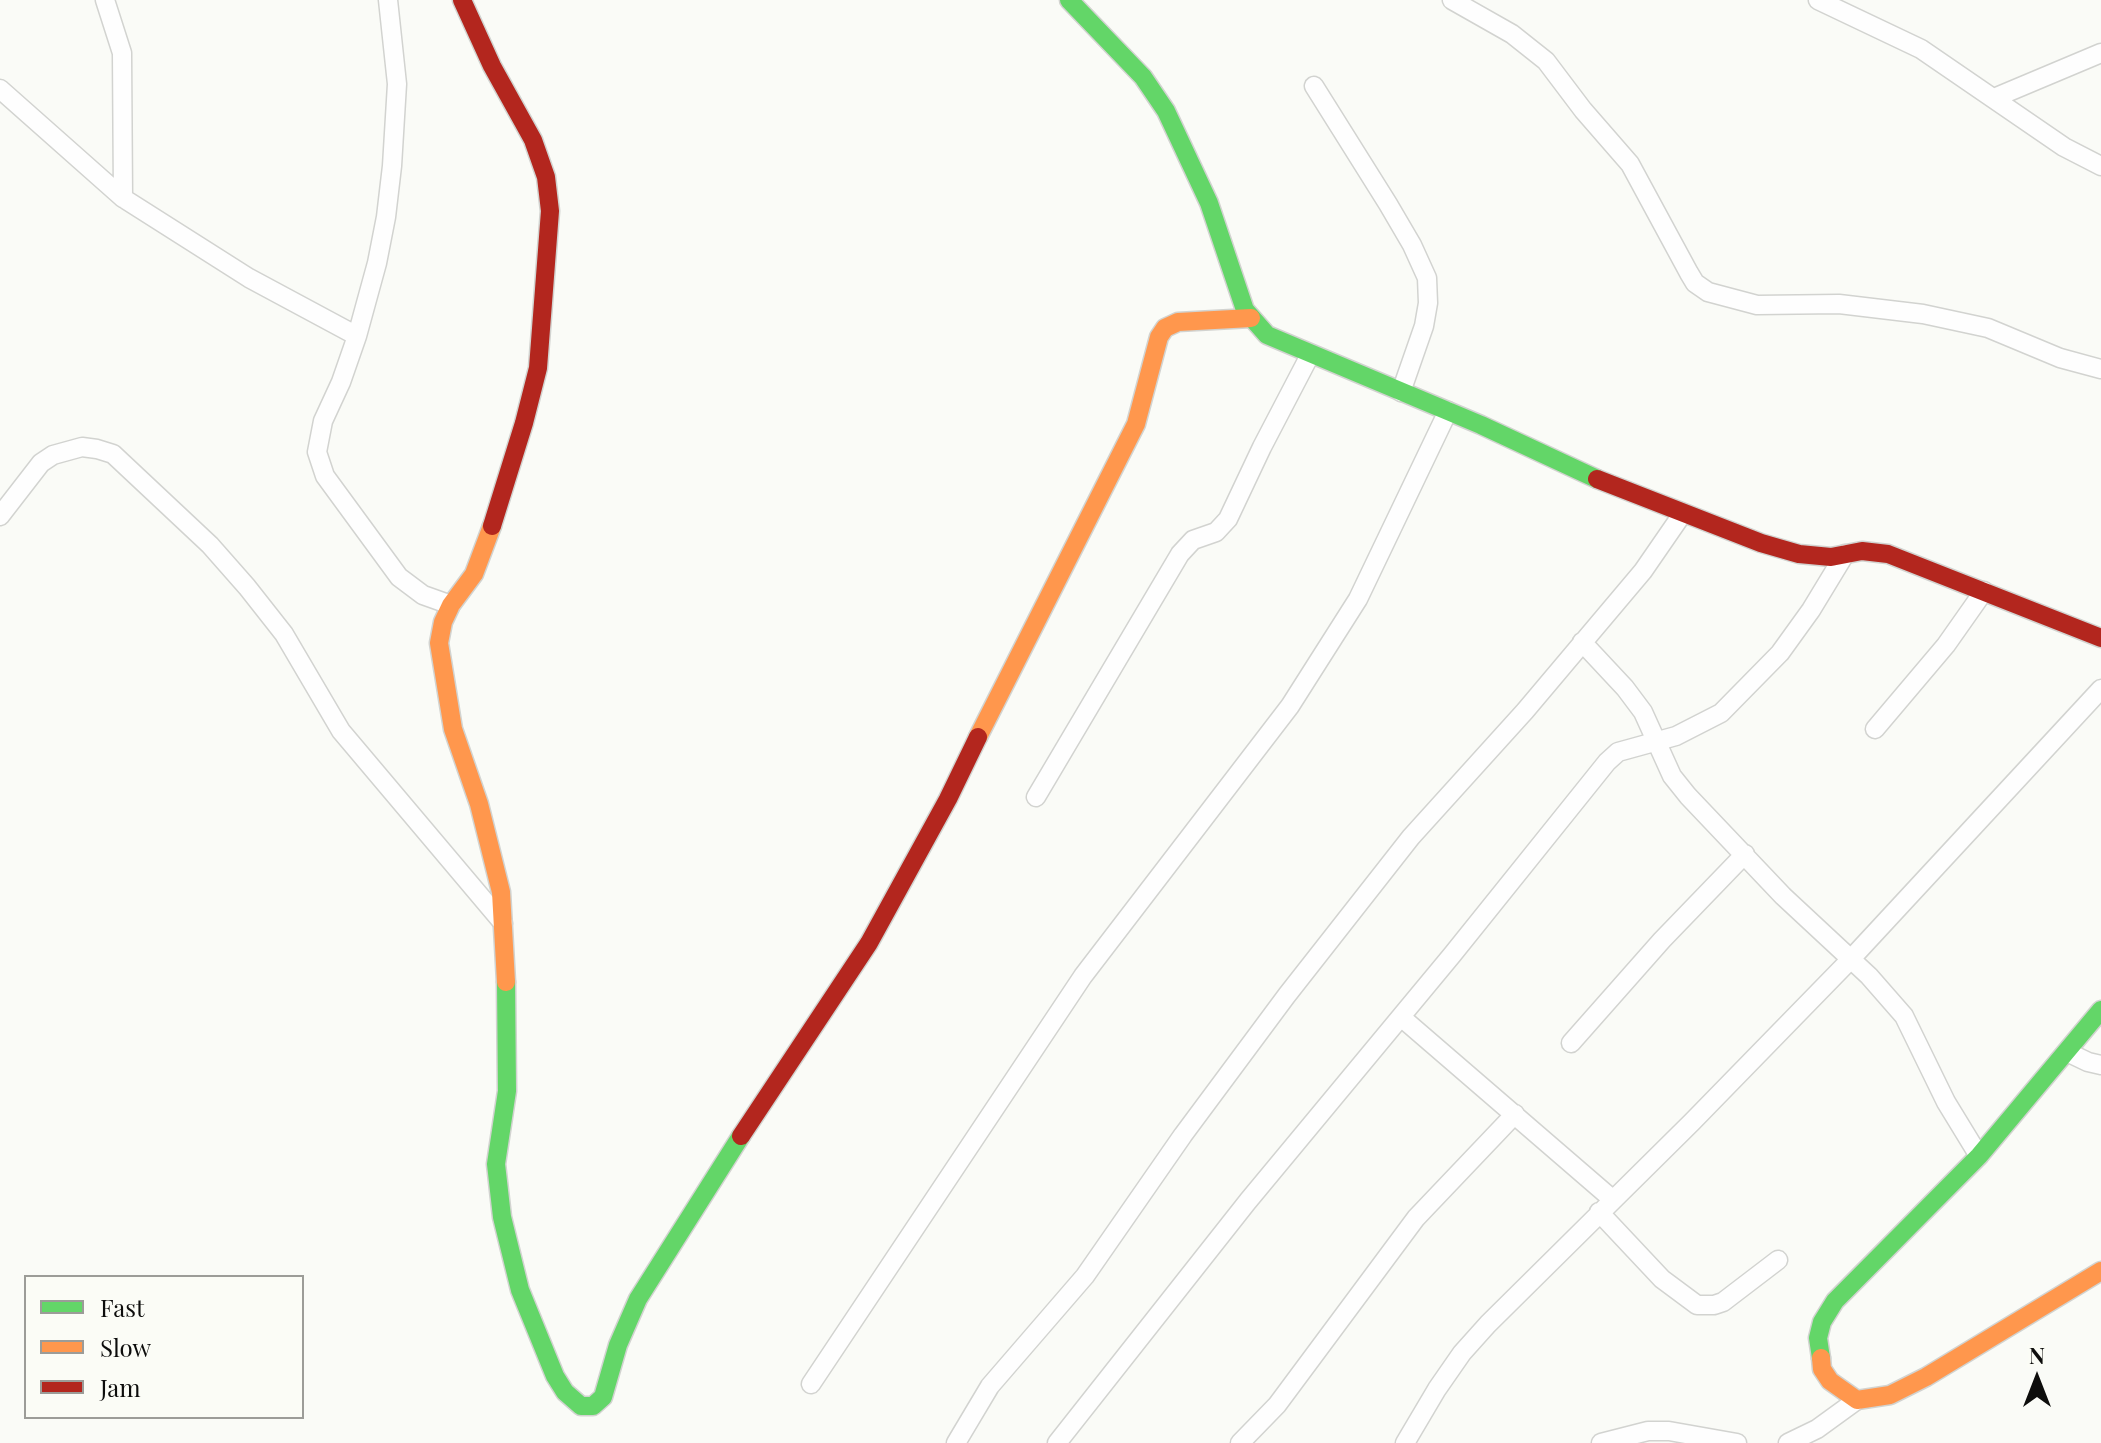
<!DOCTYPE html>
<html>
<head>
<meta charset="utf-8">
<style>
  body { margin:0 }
  #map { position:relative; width:2101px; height:1443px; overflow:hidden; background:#fafbf7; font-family:"Playfair Display",serif }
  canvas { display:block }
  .legend { position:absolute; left:24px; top:1275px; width:280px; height:144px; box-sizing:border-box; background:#fbfcf6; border:2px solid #9c9c98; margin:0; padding:10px 14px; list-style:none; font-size:24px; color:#0d0d0c }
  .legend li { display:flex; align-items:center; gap:16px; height:40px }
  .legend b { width:40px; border:2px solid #9c9c98 }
  .north { position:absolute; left:1997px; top:1339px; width:80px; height:80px; -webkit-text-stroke:6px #fbfcf6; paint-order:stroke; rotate:0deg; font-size:22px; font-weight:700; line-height:32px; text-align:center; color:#0d0d0c }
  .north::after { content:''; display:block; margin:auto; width:28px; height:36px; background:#0d0d0c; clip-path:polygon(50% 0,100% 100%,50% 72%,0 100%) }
</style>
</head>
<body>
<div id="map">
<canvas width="2101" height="1443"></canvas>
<ul class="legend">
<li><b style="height:10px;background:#63d668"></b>Fast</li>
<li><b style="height:10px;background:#ff974d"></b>Slow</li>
<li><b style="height:10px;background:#b3261e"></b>Jam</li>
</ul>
<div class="north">N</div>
</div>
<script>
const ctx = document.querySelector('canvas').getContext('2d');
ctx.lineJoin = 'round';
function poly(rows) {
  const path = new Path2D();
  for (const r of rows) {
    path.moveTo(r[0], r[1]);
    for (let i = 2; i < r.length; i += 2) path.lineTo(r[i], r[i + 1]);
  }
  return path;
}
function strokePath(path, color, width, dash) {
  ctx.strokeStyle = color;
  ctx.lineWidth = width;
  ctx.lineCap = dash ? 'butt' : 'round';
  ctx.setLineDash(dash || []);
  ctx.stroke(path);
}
const street = poly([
  [105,0,122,53,123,198],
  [388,0,397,84,392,166,386,217,377,263,357,336,341,382,323,421,317,452,325,476,399,577,423,595,451,605],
  [1452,0,1512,34,1546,61,1583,110,1630,164,1689,273,1695,283,1708,292,1757,305,1839,304,1923,314,1988,328,2060,358,2101,369],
  [1818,0,1921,49,2064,147,2101,166],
  [1314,86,1388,204,1412,245,1427,278,1428,303,1424,326,1401,392],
  [0,89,123,198,249,278,357,336],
  [1994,98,2101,53],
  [0,516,41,463,53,455,82,447,97,449,113,454,210,545,247,587,284,634,341,731,503,923],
  [1582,642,1625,688,1643,712,1672,776,1688,796,1783,896,1869,976,1904,1016,1946,1102,1979,1156],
  [1875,729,1946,645,1984,591],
  [1036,797,1180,554,1193,540,1216,532,1228,519,1262,447,1310,355],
  [1401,1017,1612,1199],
  [1571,1043,1662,940,1745,854],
  [2067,1052,2088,1062,2101,1065],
  [1599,1212,1662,1279,1697,1305,1714,1305,1723,1302,1778,1260],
  [811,1384,1083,976,1290,706,1358,599,1448,411],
  [956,1443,990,1386,1085,1276,1183,1135,1287,995,1411,837,1525,711,1643,571,1683,513],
  [1057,1443,1248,1201,1452,955,1607,762,1618,752,1676,736,1721,713,1780,653,1811,610,1845,554],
  [1240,1443,1277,1405,1416,1218,1515,1114],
  [1405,1443,1437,1389,1462,1353,1488,1324,1692,1122,1849,961,2101,689],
  [1601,1443,1648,1431,1669,1431,1737,1443],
  [1788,1443,1817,1429,1857,1400]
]);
const fast = poly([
  [1069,0,1143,77,1166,111,1209,203,1245,310,1267,335,1481,425,1597,479],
  [506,982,507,1091,496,1164,502,1217,520,1290,555,1376,565,1392,581,1406,593,1406,603,1397,618,1345,638,1299,741,1136],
  [1821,1358,1818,1338,1822,1322,1835,1301,1979,1156,2101,1010]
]);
const slow = poly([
  [492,526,474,574,451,605,443,622,439,643,453,729,479,804,501,892,506,982],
  [978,737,1136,424,1159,337,1165,328,1178,322,1251,318],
  [1821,1358,1822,1369,1830,1381,1857,1400,1890,1395,1926,1377,2101,1271]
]);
const jam = poly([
  [462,0,492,66,533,140,546,177,550,211,538,368,524,423,492,526],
  [1597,479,1761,543,1799,554,1831,557,1862,551,1888,554,2101,638],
  [741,1136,869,943,948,799,978,737]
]);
strokePath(street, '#d2d3d0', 21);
strokePath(fast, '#d2d3d0', 21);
strokePath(slow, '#d2d3d0', 21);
strokePath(jam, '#d2d3d0', 21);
strokePath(street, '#fefefe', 18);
strokePath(fast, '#63d668', 18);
strokePath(slow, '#ff974d', 18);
strokePath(jam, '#b3261e', 18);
</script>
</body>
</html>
